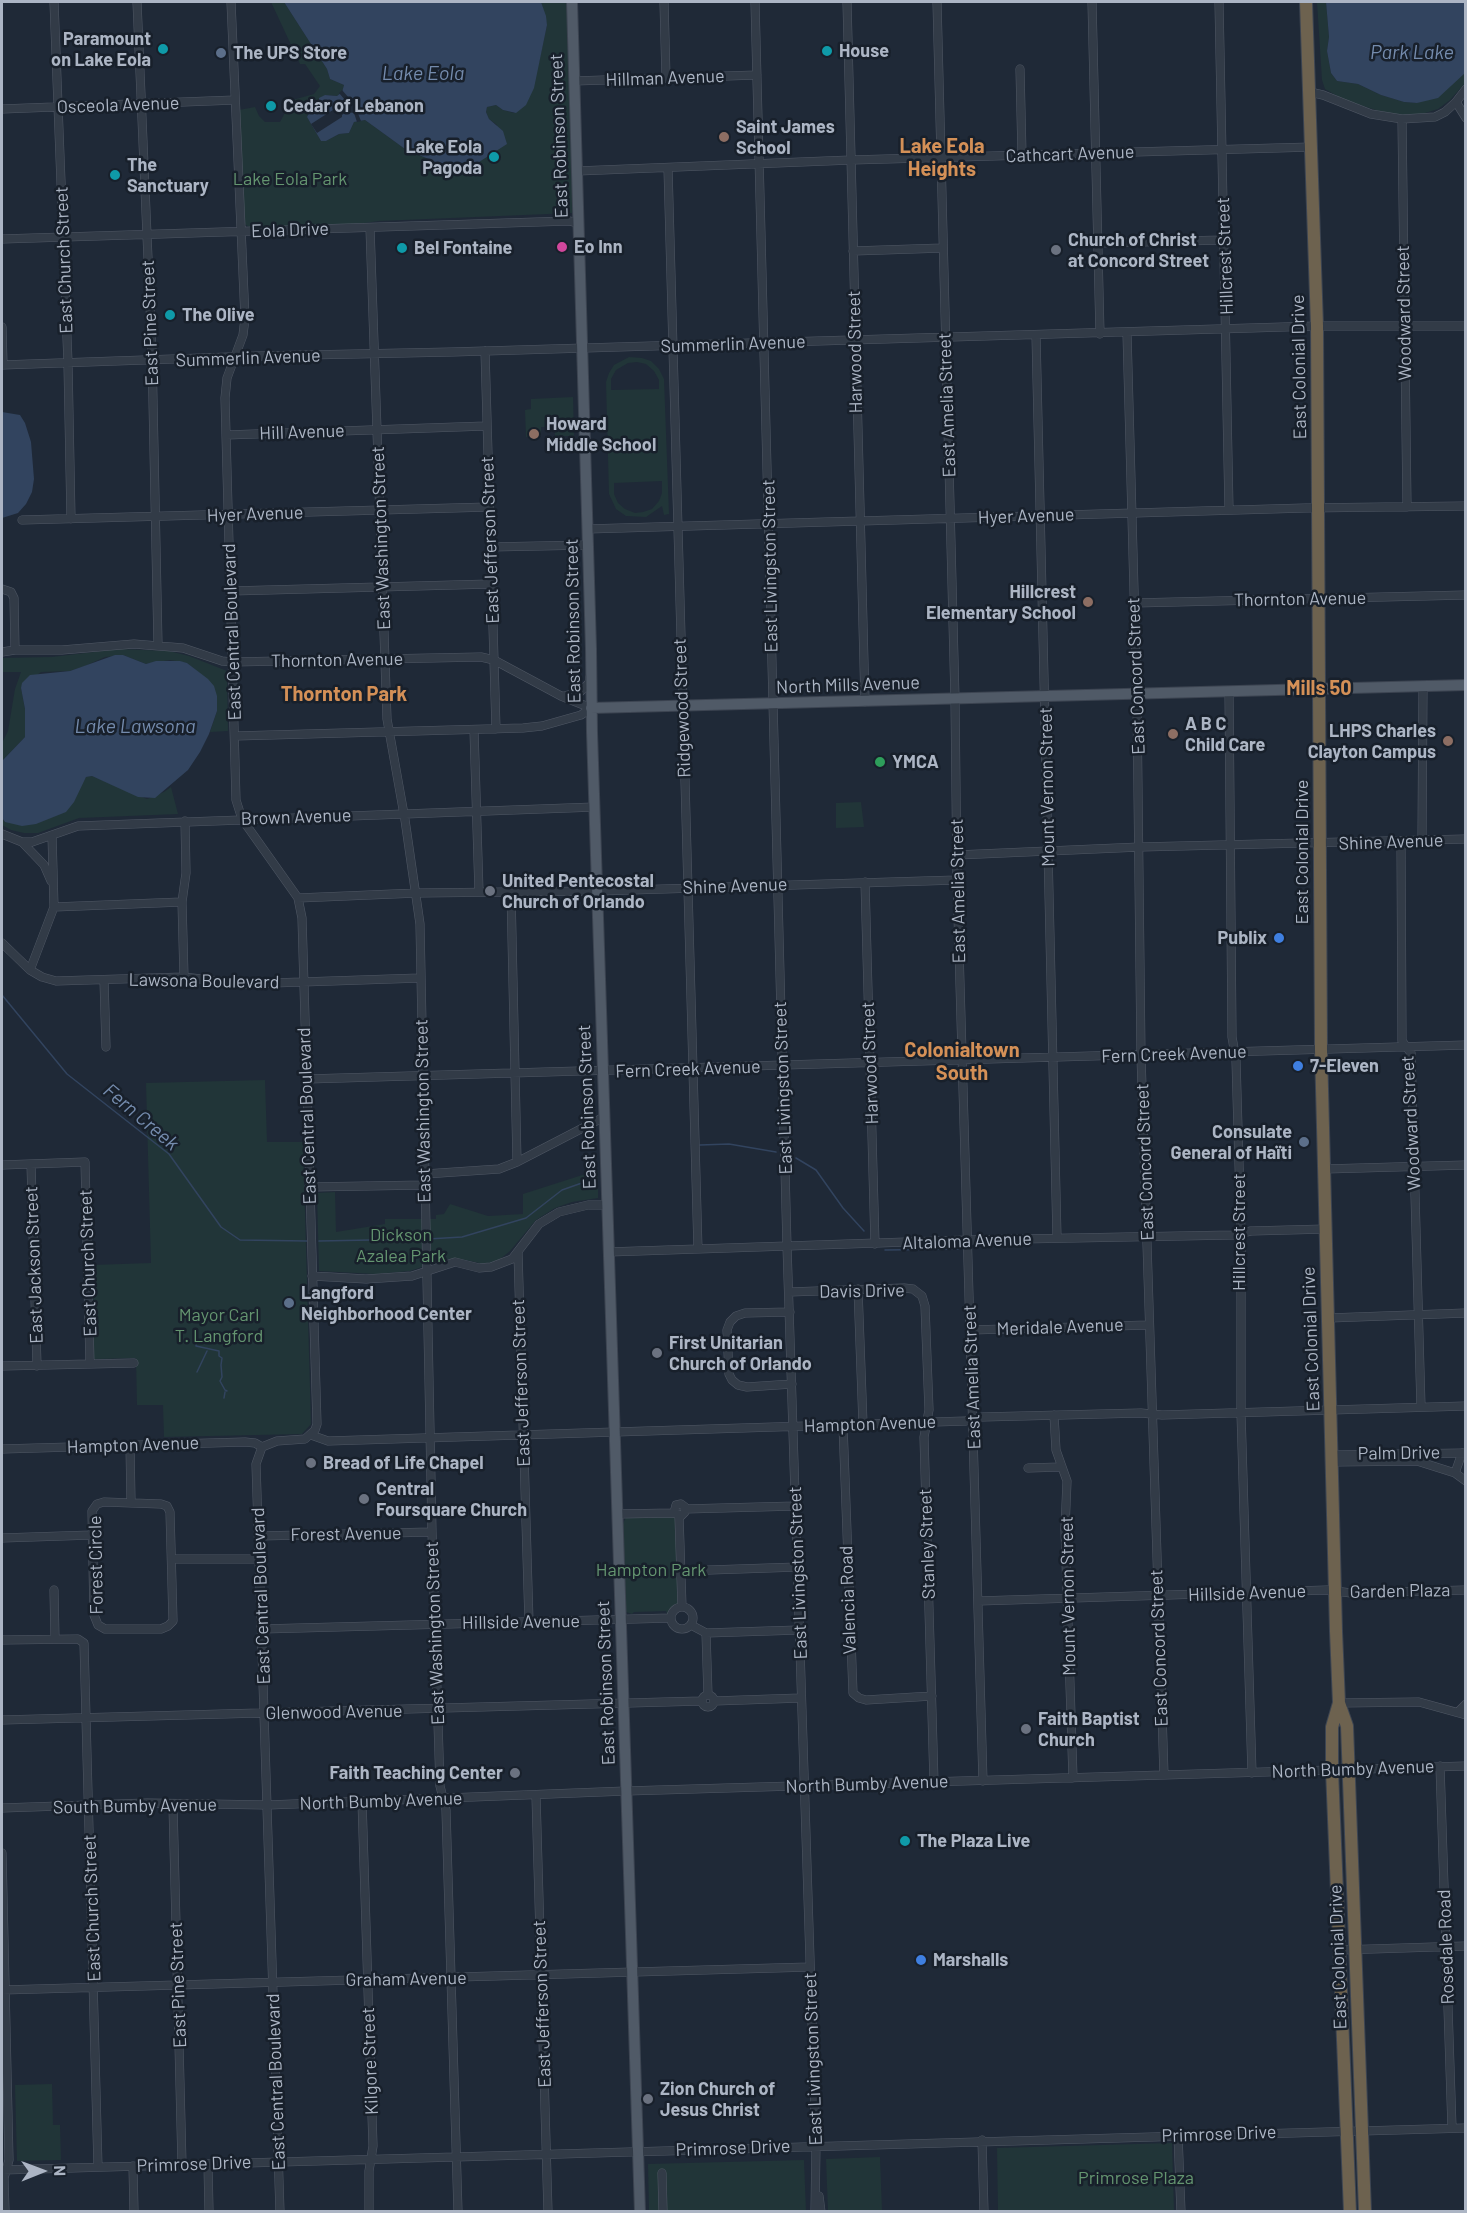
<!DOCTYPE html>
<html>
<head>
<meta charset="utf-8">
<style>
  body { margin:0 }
  #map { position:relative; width:1467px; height:2213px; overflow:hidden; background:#1f2937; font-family:Barlow,sans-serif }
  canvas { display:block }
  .frame { position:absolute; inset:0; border:3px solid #acb5c4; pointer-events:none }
  .north { position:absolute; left:12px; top:2141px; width:60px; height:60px; -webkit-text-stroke:4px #18202b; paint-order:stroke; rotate:89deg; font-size:16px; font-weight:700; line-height:24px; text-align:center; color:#acb5c4 }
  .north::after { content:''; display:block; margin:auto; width:21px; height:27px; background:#acb5c4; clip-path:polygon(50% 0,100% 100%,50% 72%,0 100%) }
</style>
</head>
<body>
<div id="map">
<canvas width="1467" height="2213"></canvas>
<div class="frame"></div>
<div class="north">N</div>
</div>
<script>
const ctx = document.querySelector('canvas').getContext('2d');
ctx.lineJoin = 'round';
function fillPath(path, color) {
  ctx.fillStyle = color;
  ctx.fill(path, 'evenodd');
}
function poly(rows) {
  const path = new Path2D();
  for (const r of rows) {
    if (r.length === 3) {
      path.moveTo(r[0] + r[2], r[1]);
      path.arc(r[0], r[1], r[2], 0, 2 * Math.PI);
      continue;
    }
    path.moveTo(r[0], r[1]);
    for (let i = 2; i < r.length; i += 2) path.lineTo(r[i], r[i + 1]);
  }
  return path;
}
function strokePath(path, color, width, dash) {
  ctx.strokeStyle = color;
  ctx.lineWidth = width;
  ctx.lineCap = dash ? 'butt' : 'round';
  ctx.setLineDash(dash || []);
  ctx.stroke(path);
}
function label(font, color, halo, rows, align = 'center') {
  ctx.font = font + ' Barlow,sans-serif';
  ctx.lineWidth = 5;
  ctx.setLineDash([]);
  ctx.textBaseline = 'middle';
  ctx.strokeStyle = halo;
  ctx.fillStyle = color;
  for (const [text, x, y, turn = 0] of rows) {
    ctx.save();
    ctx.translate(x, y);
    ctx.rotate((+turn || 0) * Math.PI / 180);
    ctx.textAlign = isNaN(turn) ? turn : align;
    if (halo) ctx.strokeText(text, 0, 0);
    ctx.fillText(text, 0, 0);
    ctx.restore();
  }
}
fillPath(poly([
  [271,2,284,2,327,69,330,79,344,85,342,92,337,96,325,95,319,100,319,105,311,109,307,117,321,141,326,141,339,134,349,133,354,122,365,120,405,149,440,164,479,162,497,125,489,119,486,112,487,107,496,105,503,110,514,113,539,62,547,25,541,2,568,2,573,210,572,213,379,221,350,225,251,228,246,225,244,223,239,110,255,107,259,116,265,122,280,122,287,109,289,101,314,94,320,86,305,64,300,64],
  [1317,2,1326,2,1329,37,1327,51,1331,73,1337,81,1358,84,1381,95,1404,102,1417,103,1465,72,1465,83,1450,100,1438,109,1422,114,1405,116,1379,111,1344,100,1325,89,1322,80],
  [629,357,642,358,651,361,659,369,664,379,669,514,664,515,662,506,646,517,626,516,616,509,609,494,606,382,609,373,614,365],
  [637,362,646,364,654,371,659,380,659,389,611,390,611,379,616,370,628,363],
  [662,481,662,493,659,501,652,509,643,512,635,513,625,509,618,503,614,494,614,483],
  [573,397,574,436,555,436,554,427,541,427,541,436,526,437,525,410,531,409,531,399],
  [119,649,169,651,189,656,227,671,228,731,210,732,217,711,197,671,187,663,170,660,146,664,123,655,105,657,85,666,70,671,41,672,21,688,25,709,25,737,2,761,2,743,8,731,15,689,21,672,2,672,2,658,52,657],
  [92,776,147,799,164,792,171,787,178,814,79,818,38,833,24,833,11,830,2,825,2,818,5,822,83,782,86,777],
  [861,802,864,827,836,828,836,803],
  [265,1080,267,1142,303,1142,311,1424,302,1434,164,1437,163,1405,137,1405,136,1358,94,1359,92,1265,151,1263,146,1083],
  [598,1170,598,1198,572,1202,555,1208,536,1220,510,1251,499,1260,484,1264,461,1259,446,1259,410,1271,376,1274,319,1271,317,1193,335,1192,336,1232,385,1224,385,1219,436,1219,436,1215,444,1214,450,1204,488,1216,523,1214,523,1194],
  [655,1516,675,1516,679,1602,674,1611,667,1614,666,1611,634,1612,632,1614,626,1612,625,1609,622,1526,626,1517,652,1518],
  [52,2084,53,2125,60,2125,61,2160,17,2161,15,2085],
  [1172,2143,1174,2211,998,2211,997,2148],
  [880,2157,882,2211,828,2211,826,2159],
  [804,2160,806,2211,649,2211,648,2164]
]), '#213538');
fillPath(poly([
  [284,2,541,2,546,16,547,25,534,88,526,105,516,113,503,110,496,105,487,107,486,112,489,119,503,131,507,144,479,162,440,164,405,149,365,120,354,122,349,133,339,134,326,141,321,141,307,117,311,109,319,105,319,98,325,95,337,96,342,92,344,85,330,79,327,69],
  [1326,2,1465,2,1465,73,1438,98,1417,103,1404,102,1381,95,1358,84,1337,81,1331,73,1327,51,1329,37],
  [2,412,20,415,25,423,31,442,34,479,32,492,26,504,18,513,2,518],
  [115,655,123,655,146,664,156,661,180,661,187,663,208,679,214,686,217,696,217,711,209,734,200,752,188,770,155,798,138,797,92,776,86,777,74,802,66,812,36,824,22,826,5,822,2,818,2,761,25,737,25,709,21,688,22,683,30,675,70,671]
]), '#32445f');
fillPath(poly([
  [342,90,349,98,354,98,358,101,359,106,357,111,361,121,357,122,354,113,346,112,342,115,342,117,317,133,311,124,336,108,339,110,344,107,345,100,339,93]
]), '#1f2937');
strokePath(poly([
  [2,995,67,1074,169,1154,221,1227,240,1240,307,1241],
  [700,1145,729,1144,776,1152],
  [796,1158,816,1170,843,1208,864,1231],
  [428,1239,462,1237,526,1218,562,1190,596,1178],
  [319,1241,424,1239],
  [885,1250,959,1249],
  [197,1338,196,1346,219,1351,219,1356,222,1358,221,1365,222,1377,220,1381,225,1390,227,1391],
  [197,1372,207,1351],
  [224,1398,225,1392]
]), '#32445f', 1.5);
const minor = poly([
  [54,2,68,363,71,519],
  [137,2,152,352,158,645],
  [231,2,245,318,243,335,227,378,225,398,236,800,242,819,298,898,302,918,317,1424,315,1430,305,1439,277,1441,262,1447,256,1464,280,2212],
  [664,2,666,78],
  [755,2,787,1246,816,2145,815,2212],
  [847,2,865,702],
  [937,2,955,699,957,880,983,1781],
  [1092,2,1100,334],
  [1219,2,1229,510],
  [1020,69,1022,155],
  [574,81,757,75],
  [1310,92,1323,95,1371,114,1402,119,1435,117,1445,112,1456,102,1466,89],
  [1456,102,1466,118],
  [2,109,235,100],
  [1402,119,1407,507],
  [668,168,698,1249],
  [577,171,851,160,1312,147],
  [370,228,387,719,405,820,420,924,432,1532,440,1786,446,1810,458,2212],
  [2,239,569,221,579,223],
  [1098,243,1224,240],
  [853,251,943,248],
  [2,327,3,365],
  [1127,333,1137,701,1141,1056,1164,1775],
  [1036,335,1057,1238],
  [485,351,496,729],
  [2,365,258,356,452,352,1317,326,1466,326],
  [226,435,486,426],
  [22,520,489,507],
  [587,529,1305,508,1466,506],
  [490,547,588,545],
  [2,589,11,592,14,598,15,650],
  [231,591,491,584],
  [1134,603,1466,595],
  [2,652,15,650,62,650,134,644,183,648,222,661,232,662,481,657,494,660,561,696,591,708],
  [1229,691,1232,1037,1236,1060,1241,1233,1241,1413,1252,1773],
  [564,696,580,692,589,683,590,677],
  [474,730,479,892],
  [235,736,523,728,542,726,581,715,591,708],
  [2,834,22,842,32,842,78,826,595,807],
  [1422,840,1423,686],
  [1401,841,1402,1041,1411,1053,1421,1407],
  [22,842,44,865,51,881],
  [957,855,1140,847,1466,839],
  [865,882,875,1244],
  [511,892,517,1162],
  [298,898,417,893,598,891,957,880],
  [54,907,182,902],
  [2,943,30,970,42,977,56,981,184,977,243,984,420,978],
  [30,970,54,907,52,835],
  [184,977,182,902,186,873,185,821],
  [104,980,106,1047],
  [307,1079,1466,1045],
  [31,1164,37,1366],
  [2,1165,85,1162,90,1364],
  [1325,1169,1466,1165],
  [425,1174,499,1169,517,1162,604,1117],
  [309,1187,425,1185],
  [608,1252,967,1240,1233,1235,1251,1231,1326,1229],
  [518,1253,529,1622],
  [312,1276,366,1279,412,1276,455,1262,479,1268,491,1267,512,1259,539,1224,559,1212,588,1205,607,1205],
  [858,1289,863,1424],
  [789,1292,904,1288,913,1289,922,1296,925,1306,929,1410,924,1437,934,1782],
  [790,1312,745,1313,736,1316,730,1322,727,1330,729,1374,732,1380,738,1385,747,1387,792,1384],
  [1329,1318,1466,1313],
  [970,1330,1149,1325],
  [2,1366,134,1363],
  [1054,1415,1056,1450,1067,1481,1065,1529,1073,1778],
  [843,1425,853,1693,859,1698,866,1700,932,1696],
  [311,1435,328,1441,966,1421,982,1417,1141,1413,1162,1415,1466,1406],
  [130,1445,131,1502],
  [2,1449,245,1442,255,1443,262,1447],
  [1333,1455,1466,1453],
  [1333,1462,1417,1461,1455,1473,1466,1481],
  [1028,1468,1061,1467],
  [1455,1473,1462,1453],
  [104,1502,161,1504,167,1506,170,1512,173,1621,168,1626,161,1629,105,1629,98,1625,94,1615,92,1511,97,1504,104,1502],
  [685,1509,796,1506],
  [617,1514,674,1513,681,1516,685,1512,685,1507,681,1504,676,1505,674,1513],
  [679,1516,682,1607],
  [259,1536,432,1532],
  [2,1538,92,1535],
  [173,1559,260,1559],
  [680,1571,798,1567],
  [54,1590,55,1639],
  [978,1601,1327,1590,1351,1593,1466,1590],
  [682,1618,11],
  [691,1625,706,1633,799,1630],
  [262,1629,671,1618],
  [706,1633,708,1695],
  [2,1640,78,1639,84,1643,98,2167],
  [708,1701,6],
  [714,1701,801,1698],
  [1339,1703,1419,1702,1466,1715],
  [1458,1712,1466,1704],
  [2,1720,702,1701],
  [1440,1766,1452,2128],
  [536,1796,548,2212],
  [362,1801,373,2146,369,2171,369,2212],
  [173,1805,182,2164],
  [2,1808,147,1803,268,1805,626,1791,1466,1766],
  [2,1853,9,2160,4,2178,5,2212],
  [1340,1950,1466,1946],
  [2,1990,810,1967],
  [1178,2135,1181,2212],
  [982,2140,984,2212],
  [208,2164,209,2212],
  [133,2166,134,2212],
  [2,2170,1466,2128],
  [662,2173,663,2212],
  [819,2196,821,2212]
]);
const major = poly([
  [572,2,591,649,592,732,640,2212],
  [591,708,1466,685]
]);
const highway = poly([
  [1306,2,1317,326,1321,1050,1336,1631,1339,1703,1347,1726,1365,2212],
  [1339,1703,1332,1727,1332,1770,1350,2212]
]);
strokePath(minor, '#505865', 9);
strokePath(major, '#3c4451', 12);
strokePath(highway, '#3d4552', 14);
strokePath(minor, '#323b47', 8);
strokePath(major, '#505a67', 10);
strokePath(highway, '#6d624f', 12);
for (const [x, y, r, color] of [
  [163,49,6,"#0f9aa8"],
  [827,51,6,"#0f9aa8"],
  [221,53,6,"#5c6f8a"],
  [271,106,6,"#0f9aa8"],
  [724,137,6,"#8d6e63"],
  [494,157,6,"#0f9aa8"],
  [115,175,6,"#0f9aa8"],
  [562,247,6,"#d1479c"],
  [402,248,6,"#0f9aa8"],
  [1056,250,6,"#6b7280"],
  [170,315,6,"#0f9aa8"],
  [534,434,6,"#8d6e63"],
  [1088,602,6,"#8d6e63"],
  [1173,734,6,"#8d6e63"],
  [1448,741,6,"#8d6e63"],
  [880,762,6,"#2e9e5b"],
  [490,891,6,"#6b7280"],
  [1279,938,6,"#3f7fe0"],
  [1298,1066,6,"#3f7fe0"],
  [1304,1142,6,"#5c6f8a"],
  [289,1303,6,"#5c6f8a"],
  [657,1353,6,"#6b7280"],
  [311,1463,6,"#6b7280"],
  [364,1499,6,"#6b7280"],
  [1026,1729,6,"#6b7280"],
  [515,1773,6,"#6b7280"],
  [905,1841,6,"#0f9aa8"],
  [921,1960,6,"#3f7fe0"],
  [648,2099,6,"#6b7280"]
]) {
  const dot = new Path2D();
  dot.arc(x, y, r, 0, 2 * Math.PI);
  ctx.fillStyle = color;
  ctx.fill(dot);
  strokePath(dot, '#18202b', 2);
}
label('bold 18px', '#acb5c4', '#18202b', [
  ["Paramount",151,39,"right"],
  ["on Lake Eola",151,60,"right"],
  ["House",839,51],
  ["The UPS Store",233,53],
  ["Cedar of Lebanon",283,106],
  ["Saint James",736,127],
  ["School",736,148],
  ["Lake Eola",482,147,"right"],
  ["Pagoda",482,168,"right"],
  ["The",127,165],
  ["Sanctuary",127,186],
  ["Church of Christ",1068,240],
  ["at Concord Street",1068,261],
  ["Eo Inn",574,247],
  ["Bel Fontaine",414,248],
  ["The Olive",182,315],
  ["Howard",546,424],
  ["Middle School",546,445],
  ["Hillcrest",1076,592,"right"],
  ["Elementary School",1076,613,"right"],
  ["A B C",1185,724],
  ["Child Care",1185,745],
  ["LHPS Charles",1436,731,"right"],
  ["Clayton Campus",1436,752,"right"],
  ["YMCA",892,762],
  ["United Pentecostal",502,881],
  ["Church of Orlando",502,902],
  ["Publix",1267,938,"right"],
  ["7-Eleven",1310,1066],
  ["Consulate",1292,1132,"right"],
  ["General of Haïti",1292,1153,"right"],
  ["Langford",301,1293],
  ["Neighborhood Center",301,1314],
  ["First Unitarian",669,1343],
  ["Church of Orlando",669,1364],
  ["Bread of Life Chapel",323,1463],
  ["Central",376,1489],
  ["Foursquare Church",376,1510],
  ["Faith Baptist",1038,1719],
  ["Church",1038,1740],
  ["Faith Teaching Center",503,1773,"right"],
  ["The Plaza Live",917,1841],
  ["Marshalls",933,1960],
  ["Zion Church of",660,2089],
  ["Jesus Christ",660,2110]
], 'left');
label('18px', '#acb5c4', '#18202b', [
  ["Hillman Avenue",665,78,-2],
  ["Osceola Avenue",118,105,-2],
  ["East Robinson Street",559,136,-92],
  ["Cathcart Avenue",1070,154,-2],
  ["Eola Drive",290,230,-2],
  ["Hillcrest Street",1225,256,-92],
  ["East Church Street",64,260,-92],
  ["Woodward Street",1404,313,-91],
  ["East Pine Street",150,323,-92],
  ["Summerlin Avenue",733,344,-2],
  ["Harwood Street",855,352,-91],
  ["Summerlin Avenue",248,358,-2],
  ["East Colonial Drive",1299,367,-91],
  ["East Amelia Street",947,405,-92],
  ["Hill Avenue",302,432,-2],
  ["Hyer Avenue",255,514,-2],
  ["Hyer Avenue",1026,516,-2],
  ["East Washington Street",381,538,-92],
  ["East Jefferson Street",490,540,-92],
  ["East Livingston Street",770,566,-91],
  ["Thornton Avenue",1300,599,-1],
  ["East Robinson Street",573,621,-91],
  ["East Central Boulevard",232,632,-92],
  ["Thornton Avenue",337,660,-1],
  ["East Concord Street",1136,676,-92],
  ["North Mills Avenue",848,685,-2],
  ["Ridgewood Street",682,708,-92],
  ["Mount Vernon Street",1047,787,-91],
  ["Brown Avenue",296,817,-2],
  ["Shine Avenue",1391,842,-2],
  ["East Colonial Drive",1302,852,-90],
  ["Shine Avenue",735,886,-2],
  ["East Amelia Street",958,891,-91],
  ["Lawsona Boulevard",204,981,1],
  ["Fern Creek Avenue",1174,1054,-2],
  ["Harwood Street",870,1063,-92],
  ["Fern Creek Avenue",688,1069,-2],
  ["East Livingston Street",783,1088,-92],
  ["East Robinson Street",587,1107,-92],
  ["East Washington Street",423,1111,-91],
  ["East Central Boulevard",307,1116,-92],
  ["Woodward Street",1411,1123,-93],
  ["East Concord Street",1145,1162,-92],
  ["Hillcrest Street",1239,1232,-90],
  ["Altaloma Avenue",967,1241,-2],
  ["East Church Street",88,1263,-92],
  ["East Jackson Street",34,1265,-92],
  ["Davis Drive",862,1291,-1],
  ["Meridale Avenue",1060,1327,-2],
  ["East Colonial Drive",1311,1339,-92],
  ["East Amelia Street",972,1377,-92],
  ["East Jefferson Street",521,1383,-92],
  ["Hampton Avenue",870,1424,-2],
  ["Hampton Avenue",133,1445,-2],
  ["Palm Drive",1399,1453,-1],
  ["Forest Avenue",346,1534,-1],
  ["Stanley Street",927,1544,-92],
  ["Forest Circle",96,1565,-91],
  ["East Livingston Street",798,1573,-92],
  ["Garden Plaza",1400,1591,-1],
  ["Hillside Avenue",1247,1593,-2],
  ["East Central Boulevard",261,1596,-92],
  ["Mount Vernon Street",1068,1596,-91],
  ["Valencia Road",848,1600,-92],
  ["Hillside Avenue",521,1622,-1],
  ["East Washington Street",435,1633,-92],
  ["East Concord Street",1159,1648,-92],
  ["East Robinson Street",606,1683,-92],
  ["Glenwood Avenue",334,1712,-1],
  ["North Bumby Avenue",1353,1769,-2],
  ["North Bumby Avenue",867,1784,-2],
  ["North Bumby Avenue",381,1801,-2],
  ["South Bumby Avenue",135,1806,-1],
  ["East Church Street",92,1908,-92],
  ["Rosedale Road",1446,1947,-92],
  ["East Colonial Drive",1338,1957,-92],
  ["Graham Avenue",406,1979,-1],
  ["East Pine Street",178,1985,-92],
  ["East Jefferson Street",542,2004,-92],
  ["East Livingston Street",813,2059,-92],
  ["Kilgore Street",370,2061,-92],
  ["East Central Boulevard",276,2082,-92],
  ["Primrose Drive",1219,2134,-2],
  ["Primrose Drive",733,2148,-2],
  ["Primrose Drive",194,2164,-2]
]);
label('18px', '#649570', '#18202b', [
  ["Lake Eola Park",290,179],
  ["Dickson",401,1235],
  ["Azalea Park",401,1256],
  ["Mayor Carl",219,1315],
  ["T. Langford",219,1336],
  ["Hampton Park",651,1570],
  ["Primrose Plaza",1136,2178]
]);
label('italic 20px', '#748bad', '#18202b', [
  ["Park Lake",1412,52],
  ["Lake Eola",423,73],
  ["Lake Lawsona",135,726],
  ["Fern Creek",141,1117,40]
]);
label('bold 20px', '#d49057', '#18202b', [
  ["Lake Eola",942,146],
  ["Heights",942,169],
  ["Mills 50",1319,688],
  ["Thornton Park",344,694],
  ["Colonialtown",962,1050],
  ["South",962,1073]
]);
</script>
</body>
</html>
